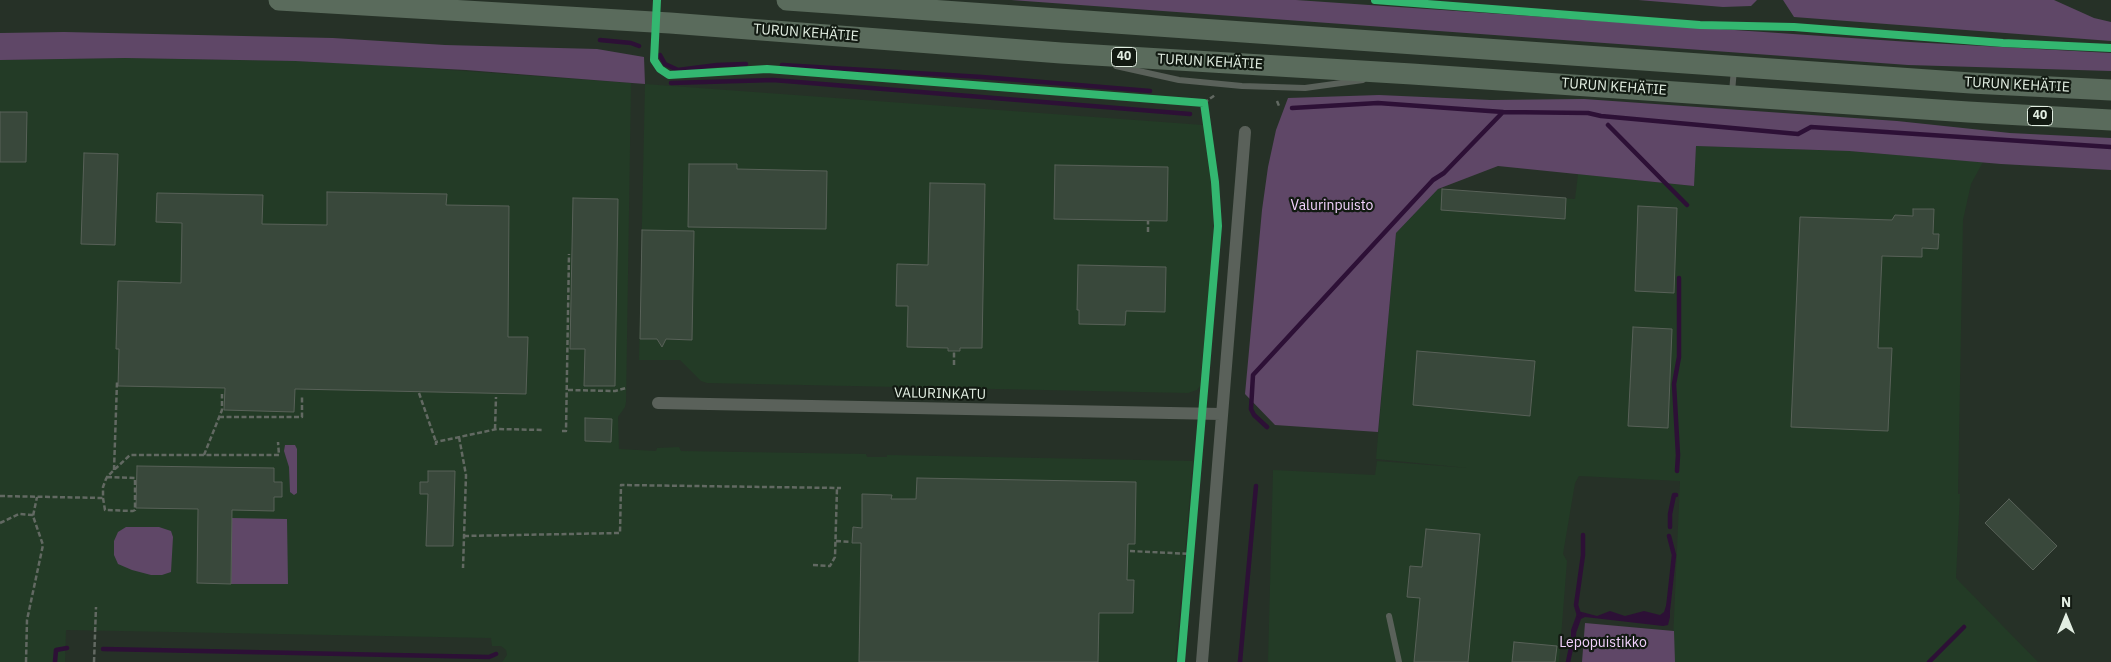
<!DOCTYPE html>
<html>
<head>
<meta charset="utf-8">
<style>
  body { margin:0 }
  #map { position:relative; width:2111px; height:662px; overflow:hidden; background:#263127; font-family:"IBM Plex Sans",sans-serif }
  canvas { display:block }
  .north { position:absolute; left:2041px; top:592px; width:50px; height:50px; -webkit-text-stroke:4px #121a12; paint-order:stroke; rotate:0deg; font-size:14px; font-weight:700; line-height:20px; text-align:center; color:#e2eee2 }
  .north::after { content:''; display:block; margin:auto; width:18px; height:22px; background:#e2eee2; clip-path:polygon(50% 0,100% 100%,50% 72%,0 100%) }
</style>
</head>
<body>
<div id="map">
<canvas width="2111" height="662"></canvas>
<div class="north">N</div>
</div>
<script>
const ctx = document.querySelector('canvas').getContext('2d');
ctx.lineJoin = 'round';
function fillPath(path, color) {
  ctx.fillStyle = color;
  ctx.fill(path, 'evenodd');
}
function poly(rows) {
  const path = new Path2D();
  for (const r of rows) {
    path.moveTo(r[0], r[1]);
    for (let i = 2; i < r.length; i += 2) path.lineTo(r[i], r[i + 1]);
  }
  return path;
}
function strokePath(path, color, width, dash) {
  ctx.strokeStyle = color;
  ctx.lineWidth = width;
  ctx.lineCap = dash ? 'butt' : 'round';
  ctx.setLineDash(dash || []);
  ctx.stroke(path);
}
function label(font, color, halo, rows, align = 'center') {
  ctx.font = font + ' "IBM Plex Sans",sans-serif';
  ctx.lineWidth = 4.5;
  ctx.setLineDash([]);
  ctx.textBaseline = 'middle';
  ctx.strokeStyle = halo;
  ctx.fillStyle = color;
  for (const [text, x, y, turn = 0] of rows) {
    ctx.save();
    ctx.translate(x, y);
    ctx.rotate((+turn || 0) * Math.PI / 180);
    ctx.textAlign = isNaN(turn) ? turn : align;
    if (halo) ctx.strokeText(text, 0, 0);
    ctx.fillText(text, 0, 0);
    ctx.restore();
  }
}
fillPath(poly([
  [125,58,295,61,381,65,631,83,626,402,625,407,618,417,619,449,656,451,657,448,679,447,681,451,866,454,867,457,887,457,887,455,1193,461,1185,551,1183,553,1185,557,1175,662,502,662,507,655,506,650,501,646,492,646,491,638,66,630,65,662,0,662,0,60],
  [645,84,1203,125,1213,198,1213,245,1200,386,1197,390,1188,393,707,383,701,381,680,360,639,360],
  [1696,146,1849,151,1983,162,1971,184,1963,220,1958,494,1960,494,1956,578,2038,662,1672,662,1680,481,1579,476,1575,483,1563,554,1567,561,1559,662,1268,662,1273,470,1375,475,1377,461,1469,468,1376,459,1396,233,1438,189,1575,199,1578,174,1693,186]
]), '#233b26');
fillPath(poly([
  [1011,0,1296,0,1910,42,2111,53,2111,71,1908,65],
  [1638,0,1757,0,1751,6,1723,7],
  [1783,0,2054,0,2094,18,2111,22,2111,41,1794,17],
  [64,32,333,38,445,45,597,49,644,57,645,84,466,70,295,61,125,58,0,60,0,33],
  [1379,95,1491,100,1584,99,1897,121,2010,133,2111,138,2111,170,2001,164,1849,151,1696,146,1694,186,1498,166,1438,189,1396,233,1378,432,1275,425,1245,394,1262,210,1268,167,1276,130,1288,98],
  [285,445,295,445,297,449,297,493,294,495,290,492,289,467,284,451],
  [232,518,287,519,288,584,231,584],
  [126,527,159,527,171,531,173,537,171,572,162,575,151,575,132,570,118,564,114,555,114,541,118,532],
  [1585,623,1674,631,1675,662,1582,662]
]), '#5f4767');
fillPath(poly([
  [1667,603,1670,604,1670,617,1668,625,1663,626,1585,617,1581,619,1574,639,1571,640,1571,630,1578,611,1597,616,1610,611,1625,616,1644,611,1660,615,1664,612]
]), '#2d1036');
strokePath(poly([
  [600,40,631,43,639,46],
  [660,55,665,64,678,70,717,65,746,64],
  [782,65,982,77,1150,91],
  [671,83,773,80,1190,114],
  [1503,112,1588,113,1601,116,1798,134,1811,127,2111,147],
  [1608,125,1687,205],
  [1267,427,1254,415,1251,409,1253,375,1433,180,1444,173,1503,112,1378,103,1292,108],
  [1677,471,1678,455,1674,384,1679,357,1679,278],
  [1670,527,1670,514,1674,495,1676,495],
  [1668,609,1674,555,1669,536],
  [1579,615,1576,605,1583,555,1583,535],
  [103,649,489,657,496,654],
  [55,662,56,650,67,648],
  [1240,662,1256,486],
  [1568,662,1574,634],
  [1929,662,1964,627]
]), '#2d1036', 4.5);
const building = poly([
  [0,112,27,112,26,162,0,162,0,112],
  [84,153,118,154,115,245,81,244,84,153],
  [689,164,737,164,737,169,827,171,826,229,688,227,689,164],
  [1055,165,1168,167,1167,221,1054,219,1055,165],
  [930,183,985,184,982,348,960,348,960,351,948,351,948,348,907,347,908,306,896,306,897,264,928,265,930,183],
  [1442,189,1566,198,1565,219,1441,210,1442,189],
  [327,192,447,194,446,205,509,206,508,337,528,337,526,394,295,389,294,412,224,410,225,388,118,386,119,349,116,349,118,281,181,283,182,223,156,222,157,193,263,195,262,224,327,225,327,192],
  [573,198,618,199,615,386,584,386,585,349,570,349,573,198],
  [1638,206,1677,208,1674,293,1635,291,1638,206],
  [1913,209,1934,209,1933,234,1939,234,1938,249,1922,248,1922,257,1882,256,1878,348,1892,348,1888,431,1791,427,1800,217,1892,220,1895,215,1913,216,1913,209],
  [642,230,694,231,692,340,666,339,662,347,657,339,640,339,642,230],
  [1078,265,1166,267,1165,312,1126,311,1125,325,1079,324,1079,310,1077,310,1078,265],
  [1633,327,1672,329,1668,428,1628,426,1633,327],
  [1417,351,1535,361,1530,416,1413,405,1417,351],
  [585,418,612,419,611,442,585,441,585,418],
  [137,466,274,468,274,482,282,482,282,497,274,497,274,511,232,510,231,584,197,583,198,509,136,508,137,466],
  [428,471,455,471,453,546,426,546,428,494,420,494,420,482,428,482,428,471],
  [917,478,1136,482,1135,544,1128,544,1127,580,1134,580,1133,613,1099,613,1098,662,859,662,861,543,852,543,853,527,862,528,862,494,892,495,891,499,916,499,917,478],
  [2009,499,2057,546,2033,570,1985,523,2009,499],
  [1426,529,1480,534,1468,662,1414,662,1420,598,1407,597,1410,566,1422,567,1426,529],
  [1514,642,1557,646,1555,662,1512,662,1514,642]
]);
fillPath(building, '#39483b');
strokePath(building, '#586158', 1);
strokePath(poly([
  [1277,101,1279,106],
  [1204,103,1215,95],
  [1148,232,1148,221],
  [954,365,954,351],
  [568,390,615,391,626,388],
  [419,393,436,442],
  [219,417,302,417,302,397],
  [495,429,496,397],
  [562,431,566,431,569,254],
  [459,437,466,475,463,568],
  [436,445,436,442,497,429,544,430],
  [204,455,222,410,222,394],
  [114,470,117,382],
  [107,477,135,478,135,510,133,511,105,510,103,498,103,487,106,479,107,477,114,470,130,455,279,455,278,442],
  [0,496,103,498],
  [0,523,19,514,33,515],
  [464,536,620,533,621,485,841,488],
  [836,541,851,542],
  [1130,551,1190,554],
  [813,565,830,566,835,557,837,488],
  [26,662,27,620,43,545,33,516,37,497],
  [94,662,96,607]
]), '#626962', 2.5, [5, 2.5]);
strokePath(poly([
  [1116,66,1179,80,1242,86,1305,88,1363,80],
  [1732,92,1734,69],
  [1389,616,1399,662]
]), '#5a615a', 6);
strokePath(poly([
  [658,403,1221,414],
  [1202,662,1245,132]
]), '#5a615a', 12);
strokePath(poly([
  [279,0,670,23,1061,53,1412,74,1968,112,2111,120],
  [787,0,1971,83,2111,90]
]), '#5a6b5c', 21);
strokePath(poly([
  [657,0,654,60,660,69,669,75,767,69,1204,103,1215,182,1218,226,1181,662],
  [1375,0,1700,25,1794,27,2003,43,2111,48]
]), '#33b770', 8);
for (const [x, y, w] of [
  [1124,57,25],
  [2040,116,25]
]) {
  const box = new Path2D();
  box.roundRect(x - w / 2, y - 9.5, w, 19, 4);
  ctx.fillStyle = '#121a12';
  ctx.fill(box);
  strokePath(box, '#e2eee2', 1);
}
label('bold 12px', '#e2eee2', null, [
  ["40",1124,57],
  ["40",2040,116]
]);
label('14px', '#e2eee2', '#121a12', [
  ["TURUN KEHÄTIE",806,33,4],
  ["TURUN KEHÄTIE",1210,62,3],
  ["TURUN KEHÄTIE",2017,85,3],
  ["TURUN KEHÄTIE",1614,87,4],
  ["VALURINKATU",940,394,1]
]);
label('14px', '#f3d2fe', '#121a12', [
  ["Valurinpuisto",1332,206],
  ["Lepopuistikko",1603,643]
]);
</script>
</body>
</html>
